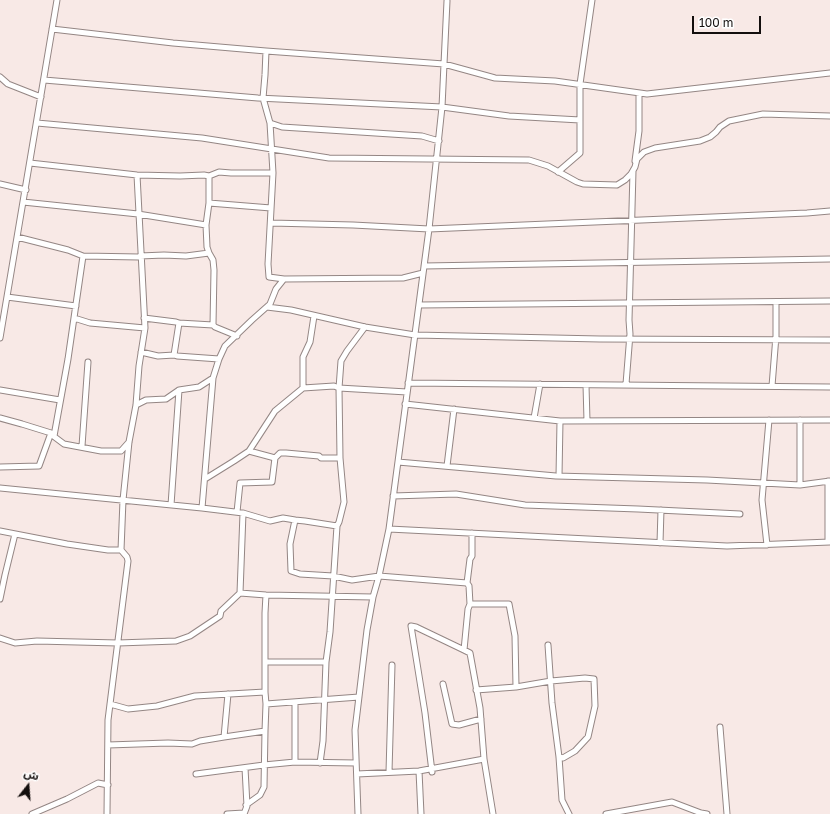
<!DOCTYPE html>
<html>
<head>
<meta charset="utf-8">
<style>
  body { margin:0 }
  #map { position:relative; width:830px; height:814px; overflow:hidden; background:#f8e9e6; font-family:"Golos Text","Noto Sans Arabic",sans-serif }
  canvas { display:block }
  .north { position:absolute; left:8px; top:766px; width:40px; height:40px; -webkit-text-stroke:3px #fff; paint-order:stroke; rotate:17deg; font-size:11px; font-weight:700; line-height:16px; text-align:center; color:#130e0d }
  .north::after { content:''; display:block; margin:auto; width:14px; height:18px; background:#130e0d; clip-path:polygon(50% 0,100% 100%,50% 72%,0 100%) }
  .scale { position:absolute; left:692px; top:16px; width:69px; height:18px; box-sizing:border-box; border:2px solid #130e0d; border-top:0; padding-left:5px; font-size:12px; line-height:14px; white-space:nowrap; color:#130e0d; -webkit-text-stroke:3px #fff; paint-order:stroke }
</style>
</head>
<body>
<div id="map">
<canvas width="830" height="814"></canvas>
<div class="north">ش</div>
<div class="scale">100 m</div>
</div>
<script>
const ctx = document.querySelector('canvas').getContext('2d');
ctx.lineJoin = 'round';
function poly(rows) {
  const path = new Path2D();
  for (const r of rows) {
    path.moveTo(r[0], r[1]);
    for (let i = 2; i < r.length; i += 2) path.lineTo(r[i], r[i + 1]);
  }
  return path;
}
function strokePath(path, color, width, dash) {
  ctx.strokeStyle = color;
  ctx.lineWidth = width;
  ctx.lineCap = dash ? 'butt' : 'round';
  ctx.setLineDash(dash || []);
  ctx.stroke(path);
}
const minor = poly([
  [52,29,173,43,266,51,444,64,495,78,555,81,647,94,830,73],
  [266,51,265,75,263,98,270,123,282,127,422,136,439,141],
  [0,77,8,84,41,97],
  [44,80,258,98,442,107,509,116,580,120],
  [37,123,202,138,329,158,529,160,548,166,577,182,583,184,617,185,625,180,631,174,635,167,637,159,644,152,655,148,700,141,710,137,716,132,720,127,729,121,763,114,830,116],
  [270,123,273,173],
  [635,161,639,131,639,93],
  [30,163,137,175,180,176,204,175,209,176,219,172,231,173,273,173,268,264,269,277,284,279],
  [558,172,580,153,580,84,592,0],
  [209,176,209,203,206,225,207,247,209,253,213,260,214,270,213,325],
  [0,184,26,190],
  [23,202,138,214,206,225],
  [209,203,271,208],
  [271,223,353,225,429,229,807,213,830,211],
  [17,237,68,250,83,256,139,257,140,256,164,255,186,256,209,253],
  [424,266,830,259],
  [7,297,76,306],
  [419,305,830,301],
  [267,307,291,310,365,327,415,335,600,339,830,340],
  [74,318,90,323,145,328],
  [144,318,176,322,179,323,213,325,215,327,237,336],
  [0,338,57,0],
  [141,352,158,356,174,355,177,356,219,359],
  [174,355,179,323],
  [408,383,830,387],
  [626,384,630,334,629,320,633,171],
  [586,385,587,421],
  [772,386,776,336,776,302],
  [303,388,303,357,310,342,314,316],
  [0,390,60,400],
  [405,404,560,421,830,420],
  [136,405,146,400,166,399,179,390,199,387,213,378,219,359,225,346,252,320,270,304,276,289,284,279,403,278,423,273],
  [0,418,22,424,51,433,39,466,0,467],
  [534,418,540,384],
  [52,435,64,444,101,451,121,451,129,442],
  [54,436,68,359,83,256],
  [82,446,88,362],
  [275,458,280,453,286,453,319,456,321,458,340,458],
  [398,462,556,476,707,480,800,485,830,481],
  [447,466,454,409],
  [559,476,560,421],
  [205,479,234,461,249,451,275,411,303,388,334,386,339,388,407,392],
  [828,481,828,542],
  [800,485,800,420],
  [0,488,202,508,243,513,270,521,283,518,295,520,305,521,337,526],
  [393,496,456,494,525,505,638,509,740,514],
  [171,505,179,390],
  [202,508,213,378],
  [237,512,240,483,272,482,275,458,249,451],
  [295,520,290,544,291,571,300,574,333,576,352,580,379,576,467,583],
  [389,529,727,546,830,542],
  [0,531,67,544,108,550,121,550,127,557,128,561,108,720,107,814],
  [660,543,661,510],
  [767,545,762,500,769,420],
  [121,550,123,500,129,442,136,405,139,366,145,328,137,175],
  [240,593,266,595,373,597],
  [0,599,5,575,15,534],
  [470,604,509,604,515,636,516,687],
  [0,638,15,643,37,641,118,643,176,641,190,636,220,616,221,611,240,593,243,513],
  [548,645,552,703,559,757,562,800,569,814],
  [464,650,470,653,480,708,484,759,493,814],
  [265,662,326,662],
  [443,684,452,724,459,725,481,719],
  [476,690,516,687,551,681,585,678,594,679,595,706,588,737,575,751,563,758,559,757],
  [110,704,128,709,157,706,195,696,265,692],
  [266,704,359,697],
  [720,727,727,814],
  [224,737,228,694],
  [108,745,168,743,192,744,200,741,224,737,265,731],
  [295,762,295,702],
  [320,763,323,741,326,662,330,632,337,526,339,522,344,502,340,458,339,388,341,361,347,351,365,327],
  [419,771,421,814],
  [389,772,392,665],
  [432,772,425,713,411,626,416,627,464,650,468,609,470,604,469,586,467,583,470,559,472,556,472,533],
  [196,774,264,765,295,762,356,763],
  [357,774,419,771,484,759],
  [246,805,260,795,264,787,265,731,266,704,265,692,265,613,266,595],
  [32,814,67,799,98,783,108,785],
  [227,814,244,813],
  [244,814,247,806,245,768],
  [358,814,355,730,367,630,373,597,379,576,389,529,429,229,442,107,444,64,447,1],
  [606,814,672,802,701,813,707,814]
]);
strokePath(minor, '#948684', 7);
strokePath(minor, '#fff', 5);
</script>
</body>
</html>
